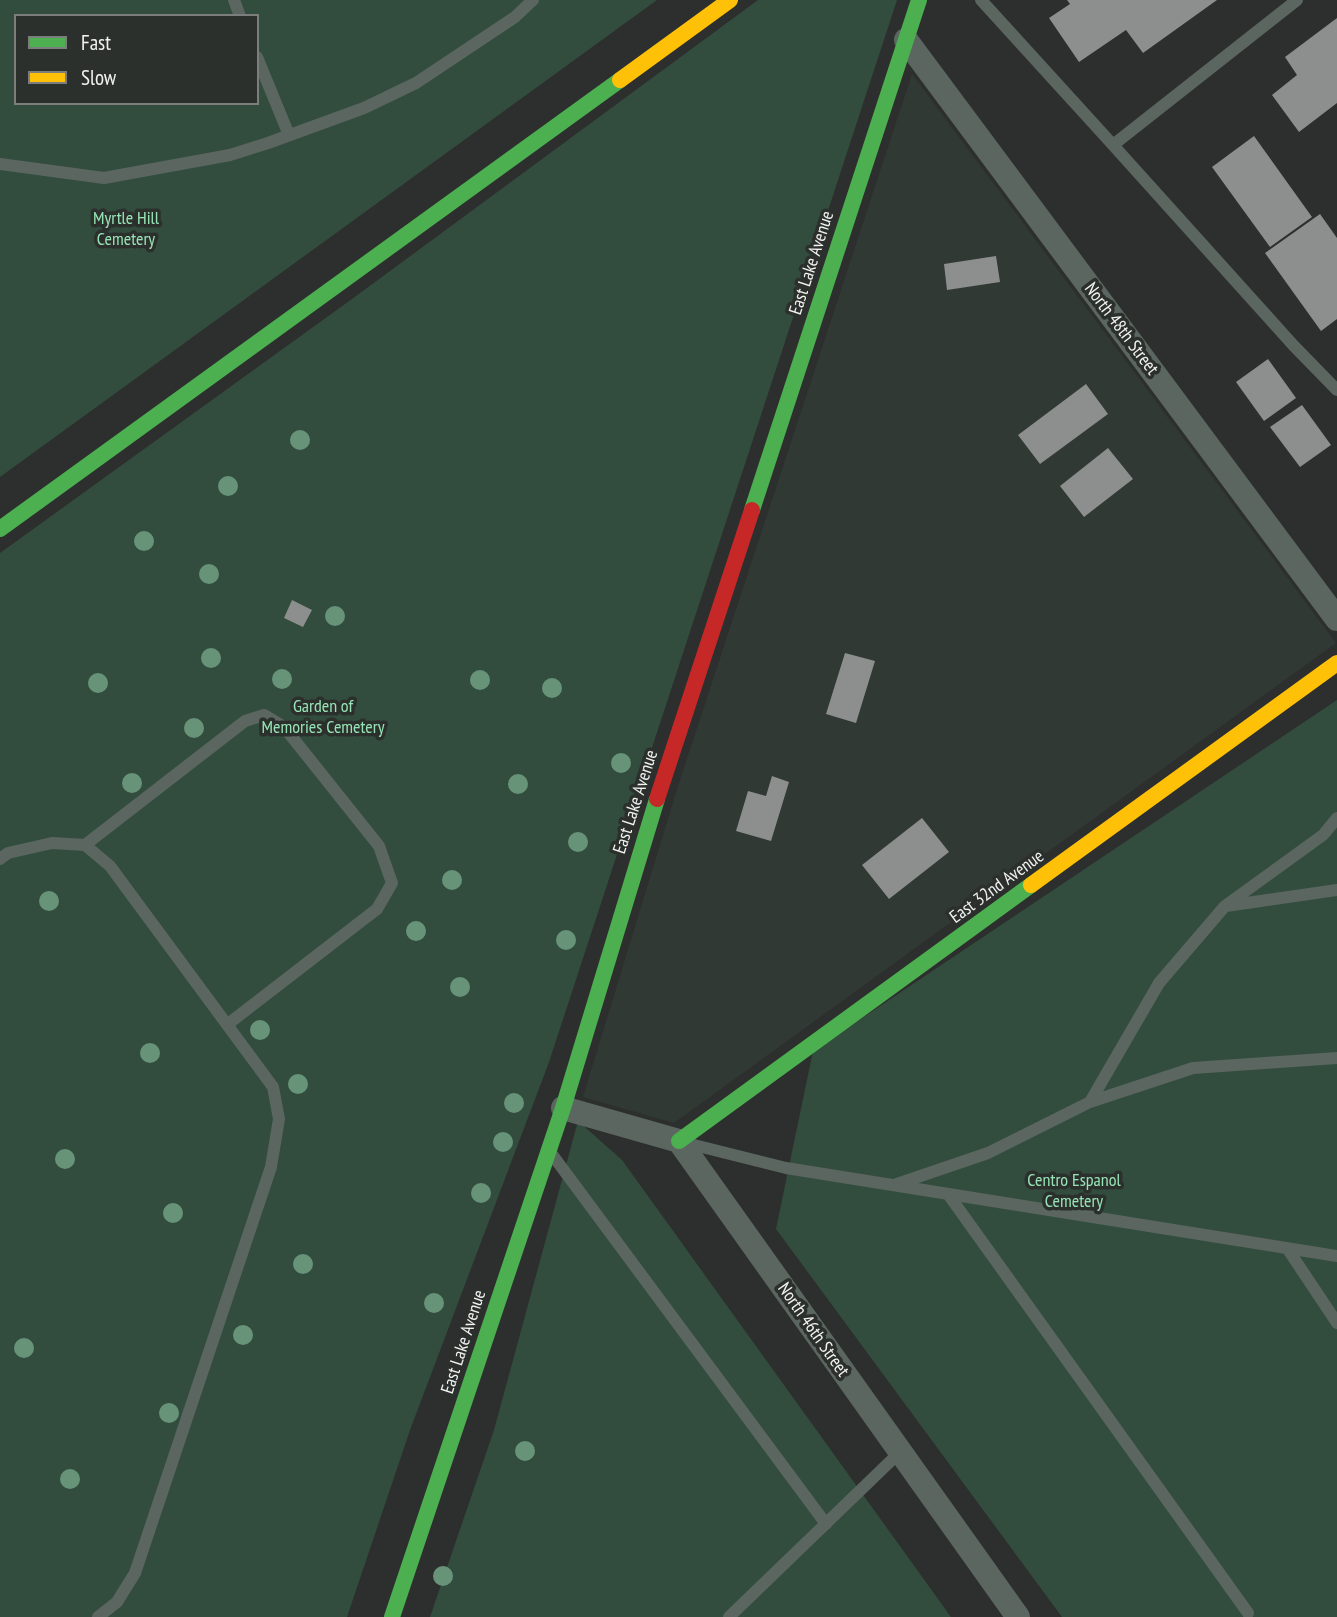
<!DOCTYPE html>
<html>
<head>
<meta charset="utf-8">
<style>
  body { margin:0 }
  #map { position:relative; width:1337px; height:1617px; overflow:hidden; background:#2d2f2e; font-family:"PT Sans Narrow",sans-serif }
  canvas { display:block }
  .legend { position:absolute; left:14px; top:14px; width:245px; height:91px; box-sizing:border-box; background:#2c302d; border:2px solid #7b7e7c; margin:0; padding:9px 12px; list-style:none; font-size:21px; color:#f1f3f2 }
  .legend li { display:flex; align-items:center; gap:14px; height:35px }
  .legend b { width:35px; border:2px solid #7b7e7c }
</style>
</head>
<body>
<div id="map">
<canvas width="1337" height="1617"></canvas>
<ul class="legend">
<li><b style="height:9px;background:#4caf50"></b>Fast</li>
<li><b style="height:9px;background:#ffc107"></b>Slow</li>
</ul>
</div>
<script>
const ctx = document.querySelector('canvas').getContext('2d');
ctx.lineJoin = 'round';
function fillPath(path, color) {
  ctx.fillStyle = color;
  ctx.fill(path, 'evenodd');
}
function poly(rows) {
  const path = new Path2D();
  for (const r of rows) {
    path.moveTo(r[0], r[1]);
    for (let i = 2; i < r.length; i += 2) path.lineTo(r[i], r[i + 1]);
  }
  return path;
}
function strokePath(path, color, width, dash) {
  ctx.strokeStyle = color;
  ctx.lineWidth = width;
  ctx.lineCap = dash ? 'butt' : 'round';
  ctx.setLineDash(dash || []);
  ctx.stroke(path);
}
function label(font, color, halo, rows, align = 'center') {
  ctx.font = font + ' "PT Sans Narrow",sans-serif';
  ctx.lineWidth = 7;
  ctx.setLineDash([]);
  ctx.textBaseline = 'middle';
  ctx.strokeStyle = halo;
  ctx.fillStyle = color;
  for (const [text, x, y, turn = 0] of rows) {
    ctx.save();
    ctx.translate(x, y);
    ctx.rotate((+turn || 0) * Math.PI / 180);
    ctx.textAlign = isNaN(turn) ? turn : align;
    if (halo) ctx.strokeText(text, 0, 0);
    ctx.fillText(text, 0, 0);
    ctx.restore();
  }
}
fillPath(poly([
  [912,74,1336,643,674,1123,583,1097,678,786]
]), '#303934');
fillPath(poly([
  [0,0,657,0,0,477],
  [16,16,257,16,257,103,16,103],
  [758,0,897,0,549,1062,410,1430,347,1617,0,1617,0,553,352,299],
  [1337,700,1337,1617,1062,1617,776,1229,813,1051],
  [578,1121,622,1160,951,1617,430,1617,494,1430]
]), '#324d3e');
fillPath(poly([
  [1067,0,1217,0,1143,53,1126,30,1079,62,1049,18,1070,4],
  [1337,18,1337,103,1299,132,1272,95,1297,75,1285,57],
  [1254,136,1312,217,1270,247,1212,167],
  [1320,214,1337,238,1337,319,1321,331,1265,253],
  [996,256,1000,282,947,290,944,264],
  [1268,359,1296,398,1264,421,1236,382],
  [1086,384,1108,414,1040,464,1018,435],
  [1302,405,1331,445,1300,467,1270,427],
  [1108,448,1133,479,1084,517,1060,486],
  [292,600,312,610,303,627,284,618],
  [845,653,875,661,856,723,826,714],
  [772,776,789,782,771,841,736,831,748,791,766,796],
  [922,818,949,852,889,899,862,865]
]), '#8d8f8e');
strokePath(poly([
  [234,0,240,16],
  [981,0,1113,145,1297,0],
  [257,57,289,135],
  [1113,145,1294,346,1337,390],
  [0,164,104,178,230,155,268,143,364,108,416,83,515,17,533,0],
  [85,845,245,721,264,715,284,727,379,846,392,883,377,909,228,1024],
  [0,859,8,853,52,843,85,845,110,866,273,1087,279,1119,271,1167,135,1573,117,1602,98,1617],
  [1226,906,1337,890],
  [1090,1102,1193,1068,1337,1058],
  [686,1143,786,1168,1337,1256],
  [551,1153,826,1524],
  [897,1184,988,1153,1090,1102,1159,983,1225,906,1323,835,1337,818],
  [948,1194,1248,1613],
  [1287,1248,1337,1323],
  [729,1617,900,1452]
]), '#5b6660', 12);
strokePath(poly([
  [906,40,1337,619],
  [563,1108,679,1141,1018,1617]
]), '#5b6660', 24);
strokePath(poly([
  [752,510,919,0],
  [0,529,620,80],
  [679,1141,1031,885],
  [392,1617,563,1108,657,799]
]), '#4caf50', 16);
strokePath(poly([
  [620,80,730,0],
  [1031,885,1337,663]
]), '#ffc107', 16);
strokePath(poly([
  [657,799,752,510]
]), '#c62828', 16);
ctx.fillStyle = '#679379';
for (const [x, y] of [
  [300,440],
  [228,486],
  [144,541],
  [209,574],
  [335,616],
  [211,658],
  [282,679],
  [480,680],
  [98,683],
  [552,688],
  [194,728],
  [621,763],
  [132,783],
  [518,784],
  [578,842],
  [452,880],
  [49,901],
  [416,931],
  [566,940],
  [460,987],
  [260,1030],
  [150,1053],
  [298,1084],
  [514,1103],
  [503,1142],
  [65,1159],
  [481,1193],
  [173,1213],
  [303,1264],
  [434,1303],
  [243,1335],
  [24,1348],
  [169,1413],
  [525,1451],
  [70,1479],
  [443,1576]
]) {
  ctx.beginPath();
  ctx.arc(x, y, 10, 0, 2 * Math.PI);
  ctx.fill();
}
label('18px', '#96e4b6', '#2c302d', [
  ["Myrtle Hill",126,219],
  ["Cemetery",126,240],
  ["Garden of",323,707],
  ["Memories Cemetery",323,728],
  ["Centro Espanol",1074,1181],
  ["Cemetery",1074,1202]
]);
label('18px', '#f1f3f2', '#2c302d', [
  ["East Lake Avenue",812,263,-72],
  ["North 48th Street",1121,329,53],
  ["East Lake Avenue",636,802,-72],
  ["East 32nd Avenue",997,887,-36],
  ["North 46th Street",813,1330,55],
  ["East Lake Avenue",464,1342,-72]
]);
</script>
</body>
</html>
